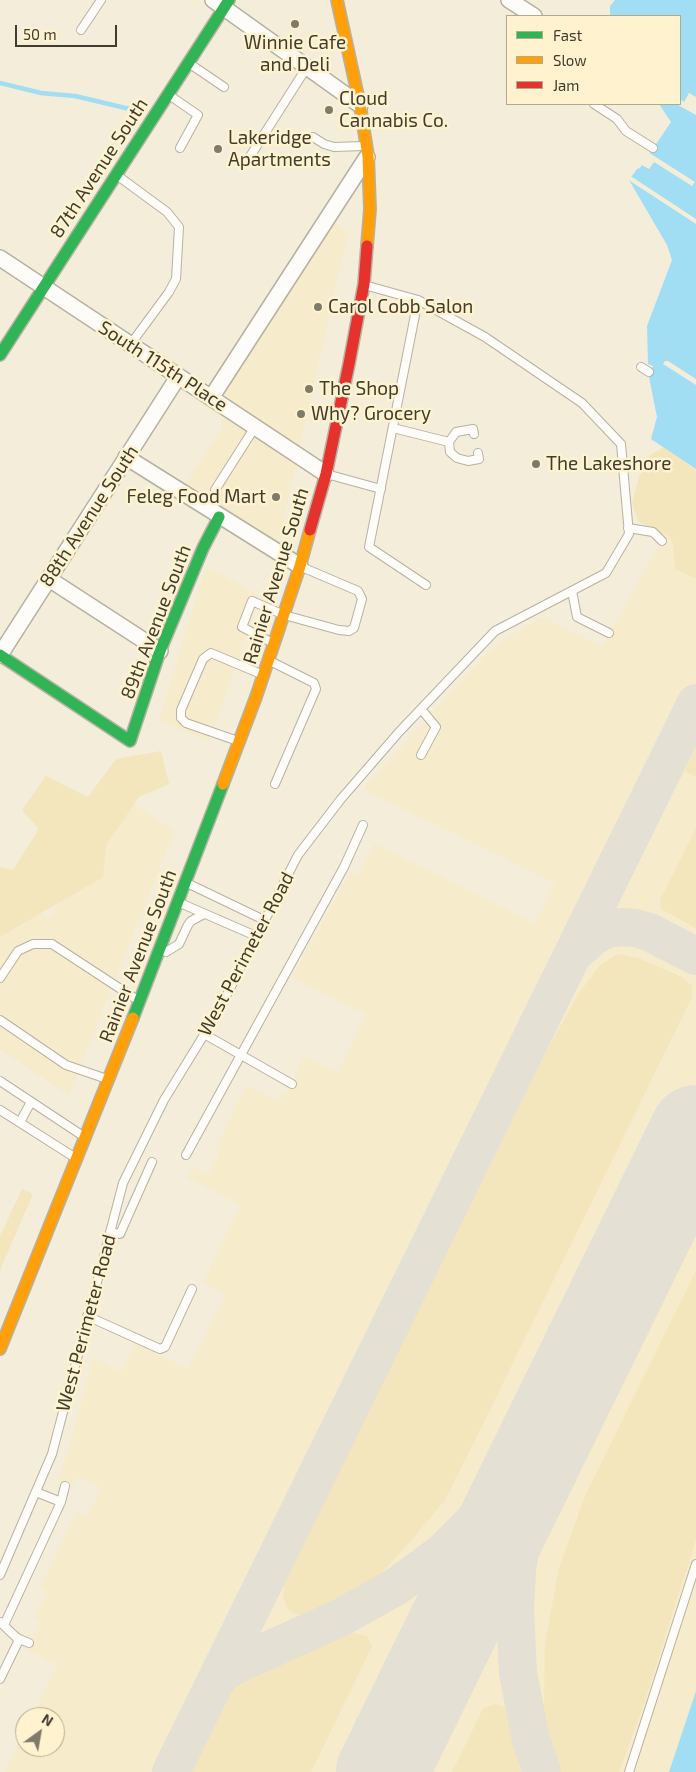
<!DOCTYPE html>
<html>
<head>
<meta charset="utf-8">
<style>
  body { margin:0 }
  #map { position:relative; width:696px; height:1772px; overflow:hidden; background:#f4edda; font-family:"Exo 2",sans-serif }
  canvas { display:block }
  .legend { position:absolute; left:506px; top:15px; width:175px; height:90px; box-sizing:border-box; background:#fef2cf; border:1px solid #b2a98f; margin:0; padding:6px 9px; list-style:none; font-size:15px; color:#413c2e }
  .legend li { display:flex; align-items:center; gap:10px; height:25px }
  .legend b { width:25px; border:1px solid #b2a98f }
  .north { position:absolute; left:15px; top:1707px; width:50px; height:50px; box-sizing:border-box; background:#fef2cf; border:1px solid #b2a98f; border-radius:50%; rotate:32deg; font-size:14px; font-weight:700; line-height:20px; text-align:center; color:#413c2e }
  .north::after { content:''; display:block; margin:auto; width:18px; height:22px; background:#807a6a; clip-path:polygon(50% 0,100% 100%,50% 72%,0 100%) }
  .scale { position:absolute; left:15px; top:25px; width:102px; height:22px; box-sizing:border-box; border:2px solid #413c2e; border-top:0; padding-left:6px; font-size:15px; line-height:18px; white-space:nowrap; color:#413c2e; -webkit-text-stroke:4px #fef2cf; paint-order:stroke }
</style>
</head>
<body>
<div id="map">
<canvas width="696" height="1772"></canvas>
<ul class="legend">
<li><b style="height:6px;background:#30b455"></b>Fast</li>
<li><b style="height:6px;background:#ff9f0a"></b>Slow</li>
<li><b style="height:6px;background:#e5322d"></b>Jam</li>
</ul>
<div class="north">N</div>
<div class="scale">50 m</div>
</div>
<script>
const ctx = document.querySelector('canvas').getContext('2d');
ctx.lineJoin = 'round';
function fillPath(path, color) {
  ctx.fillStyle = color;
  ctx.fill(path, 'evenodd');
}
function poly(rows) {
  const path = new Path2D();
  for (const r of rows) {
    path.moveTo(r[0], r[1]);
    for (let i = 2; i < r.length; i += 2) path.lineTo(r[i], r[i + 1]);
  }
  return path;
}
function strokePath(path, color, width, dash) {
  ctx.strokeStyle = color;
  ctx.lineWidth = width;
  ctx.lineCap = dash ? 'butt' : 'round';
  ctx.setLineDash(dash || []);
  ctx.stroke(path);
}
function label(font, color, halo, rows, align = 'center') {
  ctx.font = font + ' "Exo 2",sans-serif';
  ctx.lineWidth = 5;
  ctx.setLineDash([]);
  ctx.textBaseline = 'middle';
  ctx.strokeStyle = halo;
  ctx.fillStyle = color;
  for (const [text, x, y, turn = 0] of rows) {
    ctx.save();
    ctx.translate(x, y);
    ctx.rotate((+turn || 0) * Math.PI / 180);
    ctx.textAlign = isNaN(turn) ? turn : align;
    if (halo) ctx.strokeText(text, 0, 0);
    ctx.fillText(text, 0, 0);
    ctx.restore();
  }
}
fillPath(poly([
  [333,223,348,231,278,544,265,539,185,485,221,431,226,388],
  [667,536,674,543,676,569,696,579,696,1691,669,1772,5,1772,25,1730,25,1747,55,1747,55,1717,32,1717,57,1665,26,1649,40,1621,35,1618,48,1592,40,1588,77,1512,87,1516,102,1488,82,1478,80,1479,76,1478,71,1489,58,1482,72,1439,93,1357,121,1372,136,1343,188,1369,226,1295,203,1283,241,1205,187,1177,192,1167,209,1175,220,1151,216,1148,247,1086,279,1102,283,1094,287,1095,303,1057,338,1073,366,1014,292,977,351,871,359,875,374,844,535,923,555,883,363,789,486,654,522,628,542,617,602,647,658,546],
  [206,566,260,596,209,741,159,721],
  [127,800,174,831,69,1095,0,1049,0,936,23,903,49,919]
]), '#f6ebcb');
fillPath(poly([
  [664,447,696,470,696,579,675,569,673,543,667,536,638,521,632,503,639,477,650,455],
  [696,747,696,777,685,771],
  [161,751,169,784,139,797,106,845,103,877,0,937,0,867,13,870,39,829,22,810,46,776,88,797,116,759],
  [696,828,696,928,665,911,661,908,660,900],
  [617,954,638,958,682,977,692,986,692,997,480,1430,445,1500,408,1544,375,1580,340,1606,316,1617,302,1617,288,1609,283,1597,284,1583,544,1056,576,998,599,966],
  [22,1189,33,1194,0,1270,0,1236],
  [696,1271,696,1539,644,1704,619,1772,558,1772,544,1714,545,1644,559,1568,585,1496],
  [353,1633,367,1636,372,1646,311,1772,189,1772,226,1697,238,1677,253,1670],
  [495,1704,507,1708,527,1772,452,1772,483,1709]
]), '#f3e5bc');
fillPath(poly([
  [615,0,696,0,696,469,651,439,657,417,649,377,648,376,653,366,648,364,647,326,672,260,667,245,629,180,637,169,640,168,671,122,659,104,680,104,680,16,610,16,610,6],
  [696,1691,696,1772,669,1772]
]), '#a1ddf3');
fillPath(poly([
  [689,93,696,97,696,115,676,104,680,104,680,99,684,102],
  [648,152,695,182,692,186,654,162,649,169,640,164],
  [629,175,696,219,696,224,627,179],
  [665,361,668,361,696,379,696,385,663,364]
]), '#f4edda');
strokePath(poly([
  [0,83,41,93,75,96,134,110]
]), '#a1ddf3', 4.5);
strokePath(poly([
  [573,954,595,935,608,929,622,927,635,928,649,932,696,956],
  [218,1679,225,1671,242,1662,340,1618,397,1586,443,1552,504,1490,525,1459,556,1419],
  [171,1772,696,703],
  [542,1772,531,1740,518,1673,515,1611,517,1569,528,1506,546,1447]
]), '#e4e0d4', 38);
strokePath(poly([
  [382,1772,696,1131]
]), '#e4e0d4', 92);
const lane = poly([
  [81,30,101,0],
  [190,64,224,87],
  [169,95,198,115,180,148],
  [594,104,617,119,626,131,653,148],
  [313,137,324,144,334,147,364,146],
  [249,158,307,67],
  [118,176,167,212,179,227,176,279,169,292,130,345],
  [418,300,369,547,426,585],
  [641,367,649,372],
  [393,428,449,442],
  [474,434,473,429,456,432,449,442,450,452,457,458,468,461,479,459,478,453],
  [330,475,381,489],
  [209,511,215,502,215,490,255,427],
  [628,528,653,532,662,541],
  [572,591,577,617,609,633],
  [271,642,242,627,252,601,284,615,339,630,349,631,354,628,362,599,358,591,304,568],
  [270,661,314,683,316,689,275,784],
  [421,709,436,727,421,755],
  [235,740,186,723,181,718,181,710,203,659,211,653,261,674],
  [187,883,264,920],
  [180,903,256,936],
  [166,952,179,944,188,925,191,921,204,914],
  [0,978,18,951,33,944,52,944,136,999],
  [0,1020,66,1065,107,1079],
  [204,1034,292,1084],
  [0,1081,83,1136],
  [0,1110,74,1157],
  [20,1122,31,1102],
  [186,1155,344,867,363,825],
  [110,1232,120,1234,152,1162],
  [87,1316,160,1349,165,1347,192,1289],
  [36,1492,61,1502,65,1486],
  [0,1575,52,1454,123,1183,164,1100,218,1012,298,855,341,799,399,732,495,631,606,573,629,534,621,444,582,403,485,337,418,300,368,286],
  [0,1622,17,1638,29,1643],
  [4,1625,61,1502],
  [0,1679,18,1642,17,1638],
  [629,1772,696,1564]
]);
const street = poly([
  [213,0,360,105],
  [509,0,534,16],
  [0,258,326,474],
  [211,398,367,157],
  [126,457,300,566],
  [49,579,160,651],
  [0,655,178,377]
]);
const fast = poly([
  [0,355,229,0],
  [0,655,130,741,160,651,203,548,219,517],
  [133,1018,223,784]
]);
const slow = poly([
  [337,0,360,105,368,156,370,209,367,246],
  [223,784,256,697,300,566,310,530],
  [0,1349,133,1018]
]);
const jam = poly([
  [310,530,326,474,349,364,364,284,367,246]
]);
strokePath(lane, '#b6b2a2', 10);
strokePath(street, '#b6b2a2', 18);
strokePath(fast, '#b6b2a2', 14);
strokePath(slow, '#b6b2a2', 14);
strokePath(jam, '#b6b2a2', 14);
strokePath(lane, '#fdfcf9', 8);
strokePath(street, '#fdfcf9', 15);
strokePath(fast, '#30b455', 11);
strokePath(slow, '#ff9f0a', 11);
strokePath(jam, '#e5322d', 11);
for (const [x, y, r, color] of [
  [295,24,5,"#807a6a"],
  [329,110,5,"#807a6a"],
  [218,149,5,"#807a6a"],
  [318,307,5,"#807a6a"],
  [309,389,5,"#807a6a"],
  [301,414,5,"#807a6a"],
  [536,464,5,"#807a6a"],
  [276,497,5,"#807a6a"]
]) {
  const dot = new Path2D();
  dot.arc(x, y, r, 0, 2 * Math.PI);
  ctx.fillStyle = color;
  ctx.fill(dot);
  strokePath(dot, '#fef2cf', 2);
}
label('19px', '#413c2e', '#fef2cf', [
  ["Winnie Cafe",295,43,"center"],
  ["and Deli",295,65,"center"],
  ["Cloud",339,99],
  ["Cannabis Co.",339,121],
  ["Lakeridge",228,138],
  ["Apartments",228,160],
  ["Carol Cobb Salon",328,307],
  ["The Shop",319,389],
  ["Why? Grocery",311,414],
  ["The Lakeshore",546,464],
  ["Feleg Food Mart",266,497,"right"]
], 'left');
label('19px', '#413c2e', '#fef2cf', [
  ["87th Avenue South",99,168,-57],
  ["South 115th Place",163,366,33],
  ["88th Avenue South",89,516,-57],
  ["Rainier Avenue South",276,576,-73],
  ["89th Avenue South",156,622,-69],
  ["West Perimeter Road",246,954,-62],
  ["Rainier Avenue South",138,956,-69],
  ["West Perimeter Road",86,1323,-75]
]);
</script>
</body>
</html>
